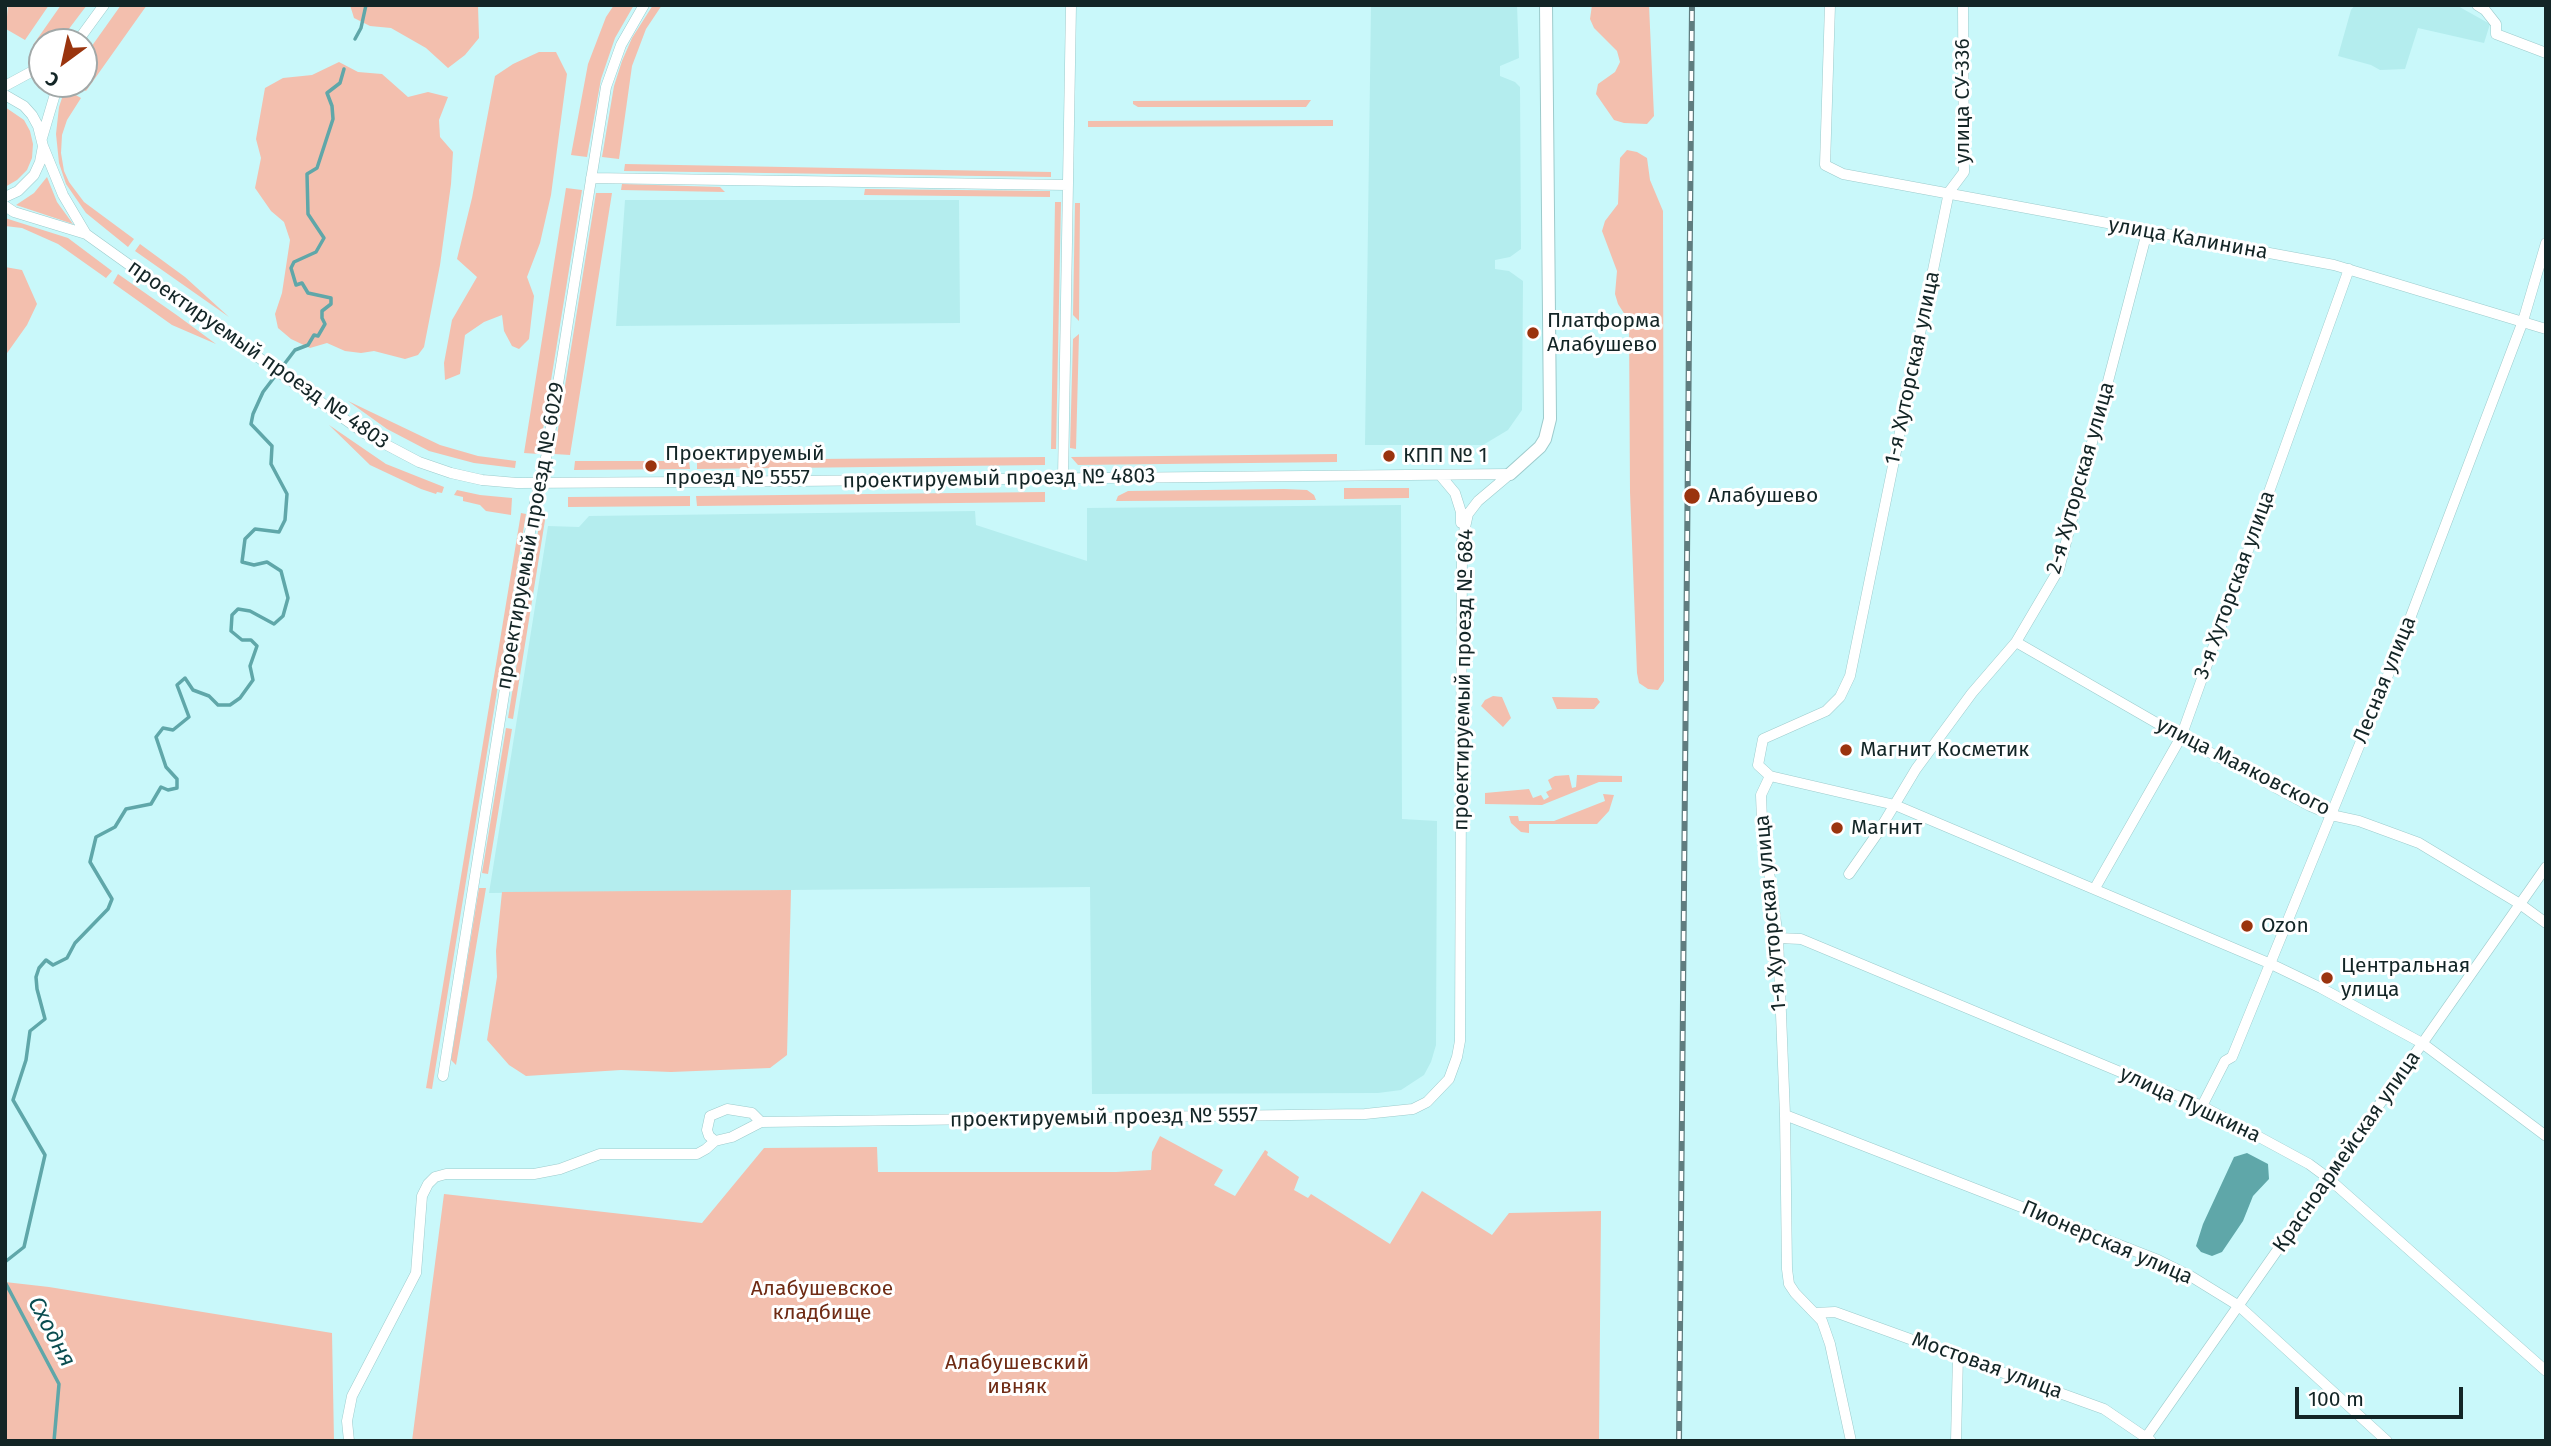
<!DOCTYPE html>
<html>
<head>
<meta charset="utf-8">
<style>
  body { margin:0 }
  #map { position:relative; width:2551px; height:1446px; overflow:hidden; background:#c9f8fa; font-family:"Fira Sans",sans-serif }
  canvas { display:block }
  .frame { position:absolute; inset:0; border:7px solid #132526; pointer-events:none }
  .north { position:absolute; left:28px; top:28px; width:70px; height:70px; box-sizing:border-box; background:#fff; border:2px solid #a1a8a8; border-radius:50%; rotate:213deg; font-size:19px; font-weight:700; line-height:28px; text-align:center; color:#132526 }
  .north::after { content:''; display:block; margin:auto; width:24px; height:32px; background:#9a340e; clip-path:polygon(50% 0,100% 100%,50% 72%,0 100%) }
  .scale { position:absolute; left:2295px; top:1387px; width:168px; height:32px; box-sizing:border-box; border:4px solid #132526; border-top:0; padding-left:9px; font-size:21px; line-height:24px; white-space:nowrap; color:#132526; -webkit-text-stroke:5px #fff; paint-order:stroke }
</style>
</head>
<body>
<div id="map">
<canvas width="2551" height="1446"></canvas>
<div class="frame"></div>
<div class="north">С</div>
<div class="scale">100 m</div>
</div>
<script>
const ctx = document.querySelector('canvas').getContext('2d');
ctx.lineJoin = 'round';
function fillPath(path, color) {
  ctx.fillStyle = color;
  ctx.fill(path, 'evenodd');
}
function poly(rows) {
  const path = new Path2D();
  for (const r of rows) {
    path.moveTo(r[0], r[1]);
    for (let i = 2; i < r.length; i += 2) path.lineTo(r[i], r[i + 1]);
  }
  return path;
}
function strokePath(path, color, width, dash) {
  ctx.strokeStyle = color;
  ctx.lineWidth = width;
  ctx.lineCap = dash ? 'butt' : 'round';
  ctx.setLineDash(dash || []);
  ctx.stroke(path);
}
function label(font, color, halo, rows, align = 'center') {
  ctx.font = font + ' "Fira Sans",sans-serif';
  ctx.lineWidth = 6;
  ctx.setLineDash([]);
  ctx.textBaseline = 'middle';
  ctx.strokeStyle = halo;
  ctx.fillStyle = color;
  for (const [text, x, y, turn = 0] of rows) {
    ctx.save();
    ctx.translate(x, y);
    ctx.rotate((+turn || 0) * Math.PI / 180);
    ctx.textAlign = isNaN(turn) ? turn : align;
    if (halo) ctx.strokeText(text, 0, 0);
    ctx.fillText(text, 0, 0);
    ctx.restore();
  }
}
fillPath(poly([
  [1371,5,1517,5,1519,58,1500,66,1500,76,1515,82,1520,87,1521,249,1510,257,1495,260,1495,269,1509,271,1523,281,1522,410,1508,430,1483,445,1365,445],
  [2355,5,2456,5,2490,24,2484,43,2418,28,2405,69,2380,70,2371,65,2338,56,2351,10],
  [625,200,959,200,960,323,616,326],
  [1401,505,1402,819,1437,821,1436,1045,1431,1062,1424,1075,1401,1090,1378,1093,1092,1094,1090,887,489,893,548,526,579,527,589,516,975,511,976,525,1087,561,1087,508]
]), '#b4edee');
fillPath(poly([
  [8,5,49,5,25,40,6,29],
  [61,5,87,5,59,42,42,42,40,58,33,45],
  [121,5,147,5,86,91,71,84,84,84,84,57],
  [350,5,478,5,479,38,465,55,448,68,426,48,391,28,370,26,354,18],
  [614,5,634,5,615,38,601,79,587,157,571,155,588,64,606,17],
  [653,5,662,5,646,29,632,66,619,159,602,157,614,86,622,61,632,38],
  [1592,5,1649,5,1654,116,1647,124,1624,123,1614,120,1596,94,1598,84,1615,72,1620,62,1617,51,1594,28,1590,19],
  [539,52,556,52,567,74,551,195,540,243,527,277,534,296,529,339,519,349,512,346,504,331,502,315,484,322,465,335,460,374,445,380,444,363,452,320,477,277,457,259,472,198,495,76,513,64],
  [339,62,358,72,382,74,408,97,428,92,448,97,439,120,440,137,453,152,451,184,440,265,424,347,418,355,405,359,374,351,361,353,345,351,327,343,310,348,291,339,278,328,275,314,282,293,290,240,284,222,271,211,255,188,261,158,256,139,265,88,283,78,312,75],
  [65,89,81,98,67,120,62,135,61,153,64,171,69,182,84,202,134,239,128,247,86,213,66,184,59,163,56,134,59,107],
  [1311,100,1306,107,1138,107,1133,104,1133,101],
  [5,107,24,120,30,131,33,144,32,158,27,170,17,180,5,187],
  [1333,120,1333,126,1088,127,1088,121],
  [1627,150,1637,152,1647,158,1650,180,1663,211,1664,681,1658,690,1648,689,1639,683,1637,673,1630,492,1629,321,1618,304,1615,294,1617,271,1602,231,1605,221,1618,204,1620,158],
  [625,164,1051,172,1051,177,624,171],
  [47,177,57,202,73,224,16,205,34,193],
  [622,184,720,187,725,192,621,190],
  [566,188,582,190,539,454,524,453],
  [865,189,1050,191,1050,197,864,195],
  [596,193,612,193,570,455,554,454],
  [1055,202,1061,202,1056,449,1051,449],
  [1075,203,1080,203,1079,321,1073,315],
  [5,218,68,238,112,271,106,278,58,244,22,228,5,226],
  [140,244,185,277,229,317,135,251],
  [5,267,22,270,37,304,27,325,5,356],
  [118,274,178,316,216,344,172,325,113,283],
  [1079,334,1076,449,1070,448,1073,339],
  [348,401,440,445,478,456,516,461,515,468,474,463,429,451,387,429],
  [329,425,386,464,444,487,442,493,437,492,436,494,421,489,370,465],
  [1337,454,1337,462,1078,465,1071,457],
  [1045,457,1045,465,697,469,697,460],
  [575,461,689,461,690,469,574,470],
  [1344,488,1409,488,1409,498,1344,499],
  [1284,489,1307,490,1314,495,1316,500,1116,501,1118,496,1128,491],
  [457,490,480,495,512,498,511,515,486,511,480,505,463,501,463,497,454,495],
  [1045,492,1045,502,697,506,696,496],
  [690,496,690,506,568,507,568,497],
  [521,513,526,514,432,1089,426,1088],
  [541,513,546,514,513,719,508,718],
  [1493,696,1502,697,1511,718,1503,727,1481,706,1485,700],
  [1552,697,1597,698,1600,702,1594,709,1557,709],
  [506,728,512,729,488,874,482,873],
  [1569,775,1572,788,1576,787,1577,775,1622,776,1622,782,1599,782,1542,805,1485,804,1485,793,1529,789,1533,798,1541,795,1544,800,1549,797,1546,792,1552,789,1548,780,1555,776],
  [1603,794,1614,795,1609,811,1597,824,1529,824,1529,833,1521,832,1511,823,1509,816,1518,816,1519,821,1554,821,1605,801],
  [479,888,486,888,456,1065,451,1060],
  [791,890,787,1055,770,1068,671,1072,621,1070,526,1076,509,1065,487,1040,497,977,496,951,502,892],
  [1160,1136,1223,1170,1214,1185,1235,1196,1265,1150,1268,1152,1267,1155,1299,1177,1294,1190,1308,1198,1311,1194,1390,1244,1422,1191,1492,1235,1509,1213,1601,1211,1599,1441,412,1441,444,1194,702,1223,764,1148,877,1147,878,1172,1116,1172,1151,1170,1152,1152],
  [5,1282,49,1287,332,1333,334,1441,5,1441]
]), '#f3bfae');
fillPath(poly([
  [2247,1153,2268,1164,2269,1179,2253,1196,2243,1221,2222,1252,2212,1256,2201,1252,2196,1246,2203,1224,2234,1157]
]), '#5fa7a9');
strokePath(poly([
  [355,39,361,28,366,5],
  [5,1262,24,1247,45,1155,13,1100,26,1060,30,1031,45,1019,37,989,36,977,39,968,46,960,53,965,67,958,75,943,108,909,112,899,90,862,96,837,115,827,126,809,151,804,161,787,168,790,177,788,177,779,166,767,156,737,163,728,173,730,189,717,177,685,185,678,193,690,209,696,218,705,230,705,240,698,253,680,250,666,257,646,251,640,242,640,231,631,232,615,238,609,250,611,274,624,283,616,288,598,281,571,267,562,254,565,242,562,245,539,255,529,279,532,285,520,287,494,271,464,272,446,251,424,253,414,263,392,295,350,308,345,314,335,318,336,325,324,322,318,322,311,331,304,331,298,308,293,302,283,296,285,291,268,294,262,316,252,324,238,308,214,307,174,317,168,333,119,332,106,327,93,340,83,344,69],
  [5,1282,59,1384,54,1441]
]), '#5fa7a9', 3.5);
const minor = poly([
  [1830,5,1825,165,1843,174,2334,265,2546,329],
  [1963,5,1964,172,1949,192,1850,676,1840,697,1826,711,1763,739,1758,765,1770,776,1895,805,2271,964,2321,988,2422,1043,2546,1136],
  [2477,5,2485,10,2496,24,2496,34,2546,53],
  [77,42,104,5],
  [5,86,42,66],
  [5,95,24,106,32,115,38,126,43,146,40,162,34,175,18,191,5,197],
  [42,138,58,84],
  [43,146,63,195,86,234],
  [591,178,1068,185],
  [5,206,14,212,86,234,364,433,419,462,451,473,482,480,517,483,693,482,1510,474],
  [1440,475,1455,493,1461,512,1461,523],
  [1063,478,1071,5],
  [2016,642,2181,737,2310,806,2331,815,2359,821,2419,843,2520,904,2546,923],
  [1770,776,1761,795,1763,846,1770,878,1778,938,1785,1115,1787,1269,1789,1284,1795,1293,1822,1321,1830,1344,1851,1441],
  [1849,874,1877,834,1916,769,1972,693,2016,642,2059,569,2147,232],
  [2095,888,2181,737,2349,269],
  [1778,938,1801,939,2202,1106,2309,1164,2328,1178,2546,1371],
  [443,1076,534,507,546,458,606,87,621,45,644,5],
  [2202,1106,2225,1061,2232,1057,2395,658,2523,321,2546,243],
  [1785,1115,2158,1260,2192,1277,2239,1306,2387,1441],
  [761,1122,752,1113,727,1109,710,1116,707,1130,709,1136,715,1141,732,1137,761,1122,1365,1114,1413,1109,1427,1102,1449,1079,1457,1057,1460,1041,1462,541,1468,514,1478,501,1510,474],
  [1815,1313,1835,1312,2104,1409,2151,1441],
  [349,1441,347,1421,352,1396,416,1273,422,1196,428,1184,435,1177,446,1174,534,1174,560,1169,600,1154,697,1154,706,1149,715,1141],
  [1956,1441,1958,1355],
  [2146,1441,2147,1436,2546,867]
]);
const tertiary = poly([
  [1510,474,1540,447,1545,439,1550,419,1546,5]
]);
strokePath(minor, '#9dcbcc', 11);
strokePath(tertiary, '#9dcbcc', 14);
strokePath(minor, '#fff', 10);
strokePath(tertiary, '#fff', 12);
const rail = poly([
  [1679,1441,1692,5]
]);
strokePath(rail, '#5f7d7f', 6);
strokePath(rail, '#fff', 3.5, [10]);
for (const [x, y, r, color] of [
  [1533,333,7,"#9a340e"],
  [1389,456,7,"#9a340e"],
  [651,466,7,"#9a340e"],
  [1692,496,9,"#9a340e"],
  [1846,750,7,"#9a340e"],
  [1837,828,7,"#9a340e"],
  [2247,926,7,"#9a340e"],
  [2327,978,7,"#9a340e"]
]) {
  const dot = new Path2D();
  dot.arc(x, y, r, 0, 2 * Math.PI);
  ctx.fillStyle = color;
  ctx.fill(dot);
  strokePath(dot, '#fff', 2.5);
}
label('21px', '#132526', '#fff', [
  ["улица СУ-336",1963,101,-90],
  ["улица Калинина",2188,239,10],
  ["проектируемый проезд № 4803",258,355,35],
  ["1-я Хуторская улица",1913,368,-78],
  ["2-я Хуторская улица",2081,478,-74],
  ["проектируемый проезд № 4803",999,479,-1],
  ["проектируемый проезд № 6029",531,536,-80],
  ["3-я Хуторская улица",2235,585,-70],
  ["проектируемый проезд № 684",1464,680,-89],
  ["Лесная улица",2385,680,-68],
  ["улица Маяковского",2243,767,27],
  ["1-я Хуторская улица",1771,913,-95],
  ["улица Пушкина",2190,1105,25],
  ["проектируемый проезд № 5557",1104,1118,-1],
  ["Красноармейская улица",2347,1152,-55],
  ["Пионерская улица",2107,1243,23],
  ["Мостовая улица",1987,1366,20]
]);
label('21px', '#132526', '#fff', [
  ["Платформа",1547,321],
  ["Алабушево",1547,345],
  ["Проектируемый",665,454],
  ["проезд № 5557",665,478],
  ["КПП № 1",1403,456],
  ["Алабушево",1708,496],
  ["Магнит Косметик",1860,750],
  ["Магнит",1851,828],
  ["Ozon",2261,926],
  ["Центральная",2341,966],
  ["улица",2341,990]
], 'left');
label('21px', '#6f2b14', '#fff', [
  ["Алабушевское",822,1289],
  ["кладбище",822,1313],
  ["Алабушевский",1017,1363],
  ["ивняк",1017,1387]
]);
label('italic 23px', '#0a4d50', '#fff', [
  ["Сходня",51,1332,62]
]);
</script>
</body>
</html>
